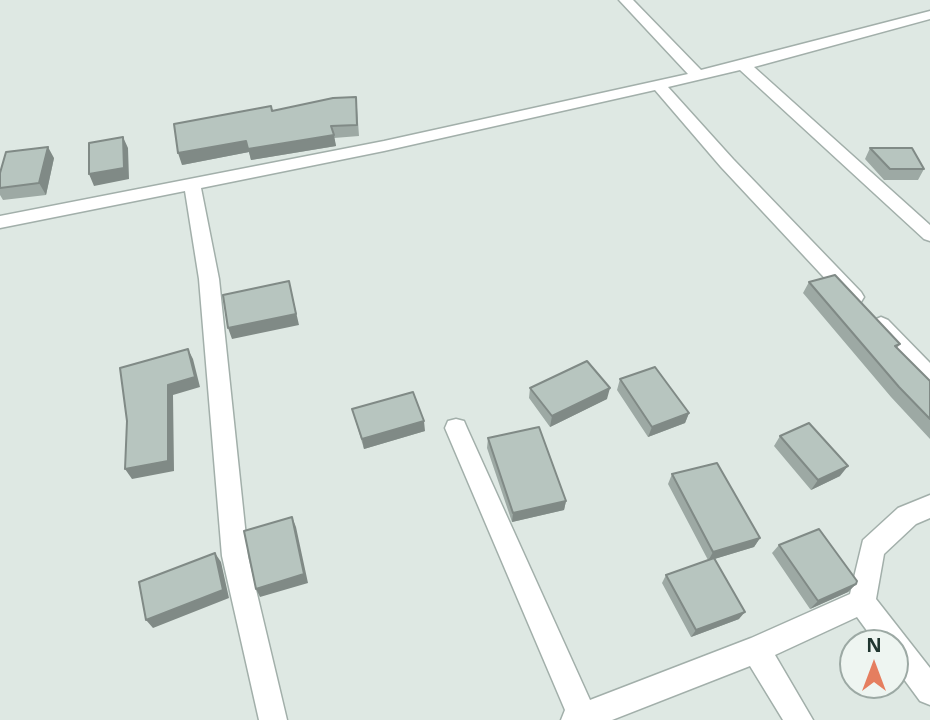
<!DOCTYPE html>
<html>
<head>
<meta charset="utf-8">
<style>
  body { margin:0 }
  #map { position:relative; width:930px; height:720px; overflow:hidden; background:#dee8e3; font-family:"Open Sans",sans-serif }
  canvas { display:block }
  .north { position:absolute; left:839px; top:629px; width:70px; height:70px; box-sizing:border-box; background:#eef5f1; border:2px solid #9ca9a4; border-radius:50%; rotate:0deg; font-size:19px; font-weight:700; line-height:28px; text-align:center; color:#213630 }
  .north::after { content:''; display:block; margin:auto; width:24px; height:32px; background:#e57e5f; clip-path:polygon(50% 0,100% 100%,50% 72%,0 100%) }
</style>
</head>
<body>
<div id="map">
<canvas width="930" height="720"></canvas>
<div class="north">N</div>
</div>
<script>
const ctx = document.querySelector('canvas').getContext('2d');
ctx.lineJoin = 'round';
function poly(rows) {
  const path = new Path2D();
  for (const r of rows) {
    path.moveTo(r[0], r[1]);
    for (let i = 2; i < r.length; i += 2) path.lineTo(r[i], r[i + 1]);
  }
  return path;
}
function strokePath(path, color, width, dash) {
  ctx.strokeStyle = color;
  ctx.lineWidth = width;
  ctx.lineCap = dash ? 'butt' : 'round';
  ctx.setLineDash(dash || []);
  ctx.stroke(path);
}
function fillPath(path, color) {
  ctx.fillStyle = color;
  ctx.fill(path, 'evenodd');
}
const street = poly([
  [619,0,633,0,701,70,930,11,930,19,754,67,930,225,930,241,924,239,740,70,668,87,733,159,861,292,864,297,861,302,854,304,847,302,721,167,655,90,384,151,201,188,219,279,248,556,287,720,259,720,222,556,199,279,185,191,0,228,0,216,384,141,688,74,619,0],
  [881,317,888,320,930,363,930,386,922,383,874,330,871,325,874,320,881,317],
  [456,419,464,421,467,428,590,700,751,638,850,594,863,540,898,508,930,495,930,518,916,524,884,554,876,599,930,668,930,705,920,701,895,667,895,643,876,643,857,617,775,655,813,720,783,720,750,666,612,720,561,720,565,710,445,428,448,421,456,419]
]);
strokePath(street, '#a2afaa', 3);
fillPath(street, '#fff');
fillPath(poly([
  [357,108,359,136,334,138,336,146,251,160,249,152,182,165,272,111],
  [870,148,924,169,918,180,884,180,865,159],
  [54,158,46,195,3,200,0,195,0,173],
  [809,282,900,344,897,348,930,381,930,439,891,397,803,293],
  [620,379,689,413,685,423,648,437,617,390],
  [530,388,607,399,550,427,529,398],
  [352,409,425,431,364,449],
  [780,436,840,476,811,490,774,446],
  [488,438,566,501,564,510,512,522,487,448],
  [672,474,760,538,754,547,714,559,739,619,691,637,662,583,666,575,708,560,668,484],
  [779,545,856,584,848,592,810,609,772,553]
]), '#9da9a4');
fillPath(poly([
  [334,135,336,146,251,160,249,152,182,165,178,153,246,141],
  [123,137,128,148,129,179,94,186,89,174],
  [48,147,54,158,46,195,39,183],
  [289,281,299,325,232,339,228,328],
  [188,349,193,359,200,387,173,395,174,471,132,479,125,469,168,385],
  [610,388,607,399,550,427,552,416],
  [689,413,685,423,648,437,652,427],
  [424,421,425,431,364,449,362,439],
  [848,466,840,476,811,490,818,480],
  [566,501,564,510,512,522,513,513],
  [292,517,296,527,308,583,260,597,256,589],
  [760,538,754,547,708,561,713,552],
  [215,553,221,562,229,598,153,628,146,620],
  [856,584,848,592,810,609,818,601],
  [745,612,739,619,691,637,696,630]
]), '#808a86');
const building = poly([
  [356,97,357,125,331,126,334,135,248,149,246,141,178,153,174,124,271,106,272,111,333,98,356,97],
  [123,137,124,168,89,174,89,143,123,137],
  [48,147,39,183,0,188,0,173,6,152,48,147],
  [870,148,912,148,924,169,890,169,870,148],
  [835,275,900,344,895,346,930,381,930,419,899,387,809,282,835,275],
  [289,281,296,314,228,328,223,295,289,281],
  [188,349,195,377,168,385,168,461,125,469,127,421,120,368,188,349],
  [587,361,610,388,552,416,530,388,587,361],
  [655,367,689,413,652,427,620,379,655,367],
  [413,392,424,421,362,439,352,409,413,392],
  [809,423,848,466,818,480,780,436,809,423],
  [539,427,566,501,513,513,488,438,539,427],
  [717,463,760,538,713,552,672,474,717,463],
  [292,517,304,574,256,589,244,531,292,517],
  [819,529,857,581,856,584,818,601,779,545,819,529],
  [215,553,223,590,146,620,139,582,215,553],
  [714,558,745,612,696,630,666,575,714,558]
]);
fillPath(building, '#b7c5bf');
strokePath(building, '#808a86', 2);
</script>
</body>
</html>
